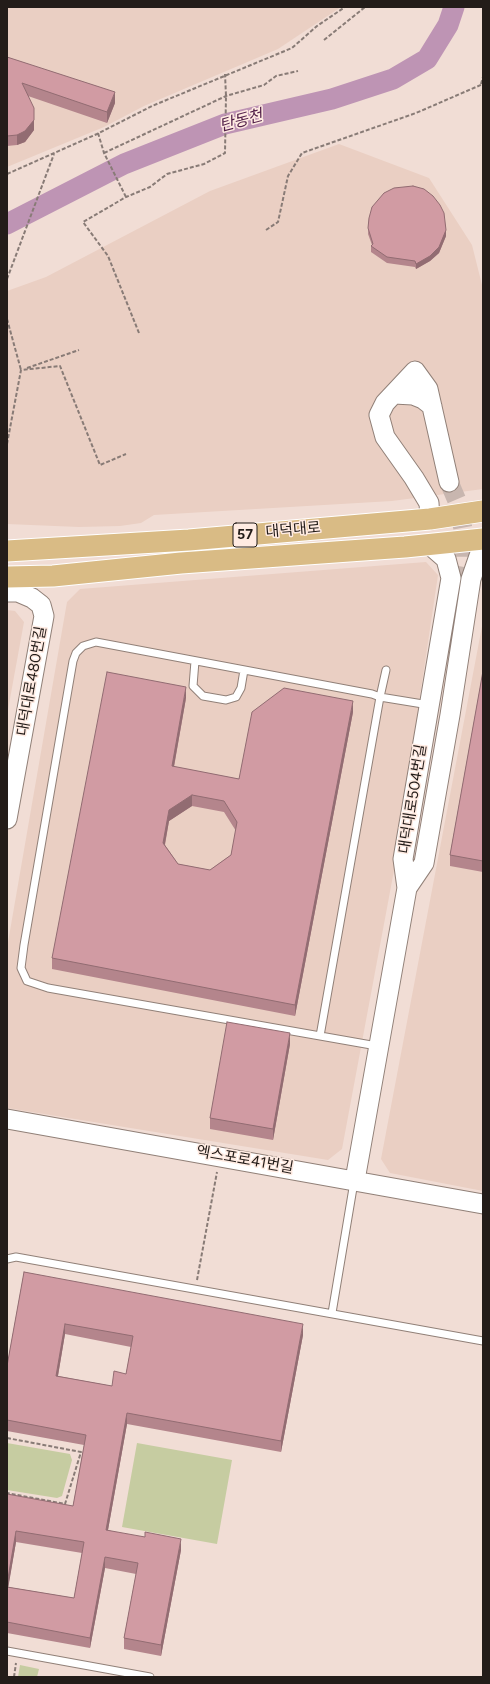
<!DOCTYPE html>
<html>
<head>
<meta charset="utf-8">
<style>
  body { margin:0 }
  #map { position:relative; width:490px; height:1684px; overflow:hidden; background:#f1ddd5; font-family:Figtree,sans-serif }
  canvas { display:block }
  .frame { position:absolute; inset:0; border:8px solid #231c19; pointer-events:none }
</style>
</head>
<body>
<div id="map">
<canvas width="490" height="1684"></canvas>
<div class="frame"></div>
</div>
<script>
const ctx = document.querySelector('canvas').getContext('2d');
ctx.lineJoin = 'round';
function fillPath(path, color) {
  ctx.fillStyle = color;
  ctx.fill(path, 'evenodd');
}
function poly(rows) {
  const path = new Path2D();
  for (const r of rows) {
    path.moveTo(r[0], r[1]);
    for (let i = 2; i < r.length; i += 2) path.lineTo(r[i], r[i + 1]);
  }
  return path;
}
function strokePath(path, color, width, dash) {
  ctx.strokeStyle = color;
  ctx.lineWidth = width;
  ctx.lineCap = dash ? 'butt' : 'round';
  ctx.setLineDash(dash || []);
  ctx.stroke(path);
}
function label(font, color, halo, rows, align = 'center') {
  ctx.font = font + ' Figtree,"Noto Sans KR",sans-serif';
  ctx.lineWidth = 3;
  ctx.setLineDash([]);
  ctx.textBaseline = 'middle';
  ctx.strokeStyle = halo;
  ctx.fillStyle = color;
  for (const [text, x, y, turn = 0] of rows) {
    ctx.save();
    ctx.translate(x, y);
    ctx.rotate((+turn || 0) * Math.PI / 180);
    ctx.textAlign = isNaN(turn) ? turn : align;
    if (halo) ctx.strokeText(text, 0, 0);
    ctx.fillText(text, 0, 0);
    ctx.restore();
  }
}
fillPath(poly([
  [7,7,341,7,278,49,144,106,104,127,7,167],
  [339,144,429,178,472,245,483,289,483,489,392,501,154,515,141,523,120,526,79,527,7,524,7,291,46,277,210,191],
  [426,562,438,575,417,716,420,731,342,1149,328,1160,7,1108,7,948,67,602,80,589],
  [7,610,15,611,24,622,7,715],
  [483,621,483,1191,390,1173,381,1159]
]), '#eacfc3');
fillPath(poly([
  [7,1443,70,1454,72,1460,62,1496,57,1498,7,1490],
  [137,1443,232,1460,217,1544,122,1527],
  [20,1665,39,1669,37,1677,18,1677]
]), '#c6cca1');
fillPath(poly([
  [9,208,17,209,17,236,7,243,7,214]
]), '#f1ddd5');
strokePath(poly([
  [7,224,124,164,225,124,332,99,393,79,427,59,448,25,454,7]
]), '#be94b4', 21);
strokePath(poly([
  [449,482,458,503,463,529,463,560,456,602]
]), '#c8b6af', 19, [19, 10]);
const lane = poly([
  [195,661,193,686,203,696,226,700,236,697,241,688,244,670],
  [386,670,380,697,429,705],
  [320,1036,380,697,372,694,96,642,83,646,76,653,73,661,24,945,21,968,27,981,48,988,377,1046],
  [7,1259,16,1257,483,1341],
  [332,1313,354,1182],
  [7,1651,150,1677]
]);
const secondary = poly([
  [394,394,413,395,423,399,432,406],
  [430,519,429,503,414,478,385,437,379,415,385,403,415,371,428,389,449,482],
  [7,592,18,592,32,598,41,605,44,616,7,819],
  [407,888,424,863,450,715,471,579,479,556,483,551],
  [7,1119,483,1204],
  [355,1180,407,888,403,859,451,578,446,559,430,545]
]);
const primary = poly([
  [7,551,189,540,430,519,483,511],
  [7,577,53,576,181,563,405,547,483,539]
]);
strokePath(lane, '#918078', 9);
strokePath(secondary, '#918078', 21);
strokePath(primary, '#fff', 23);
strokePath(poly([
  [324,40,365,7],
  [481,84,483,77],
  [98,133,104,153,126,197],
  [104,153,226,96,264,85,276,76,298,71],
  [7,174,97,134,152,106,292,48,317,26,345,7],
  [266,230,278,222,288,176,302,153,416,113,483,84],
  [7,279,54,154],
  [7,319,21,370],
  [139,333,108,256,83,222,126,197,150,187,167,174,204,164,225,153,226,96,225,74],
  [27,368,79,350],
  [7,444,21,370,60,366,100,465,126,454],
  [197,1280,217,1172],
  [7,1438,81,1452,65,1504,7,1493],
  [14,1677,16,1663]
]), '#887b76', 2, [4, 2]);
strokePath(lane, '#fff', 7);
strokePath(secondary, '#fff', 19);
strokePath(primary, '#d9bb85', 21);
fillPath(poly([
  [7,57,115,103,107,123,28,96,34,130,25,142,17,145,7,146],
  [369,218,446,236,439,253,430,261,416,269,415,267,387,263,371,252,371,246,372,245,368,234],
  [483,671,483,872,450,866,450,855],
  [186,698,174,767,239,779,353,712,295,1016,52,969,52,958],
  [192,806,224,812,236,831,231,855,210,870,178,864,165,845,169,821],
  [290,1044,273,1140,210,1129,210,1118],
  [24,1272,303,1335,281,1452,127,1424,108,1530,181,1550,161,1656,124,1649,124,1638,136,1574,105,1568,90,1648,7,1633,7,1494,73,1506,84,1445,7,1431,7,1366],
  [65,1334,131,1347,126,1374,112,1386,58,1376],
  [16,1542,82,1553,74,1598,8,1587]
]), '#b4858c');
fillPath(poly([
  [115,92,115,103,107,123,107,112],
  [34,120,34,130,25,142,17,145,17,135],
  [446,230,446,236,439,253,430,261,416,269,416,264],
  [186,687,186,698,172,777,172,766],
  [353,701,353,712,295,1016,295,1005],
  [192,795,192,806,169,821,163,854,163,843,169,810],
  [290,1033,290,1044,273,1140,273,1129],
  [65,1324,65,1334,56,1387,56,1376],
  [303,1324,303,1335,281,1452,281,1441],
  [127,1413,127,1424,106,1541,106,1530],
  [16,1531,16,1542,7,1595,7,1584],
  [181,1539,181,1550,161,1656,161,1645],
  [105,1557,105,1568,90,1648,90,1638]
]), '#926c72');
const building = poly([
  [7,57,115,92,107,112,22,83,34,108,34,120,25,131,17,135,7,136,7,57],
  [413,186,424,189,433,196,440,205,444,213,446,230,439,247,430,256,416,264,415,261,387,257,371,246,373,244,368,228,369,218,372,207,384,193,394,188,413,186],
  [483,671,483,861,450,855,483,671],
  [107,672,186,687,172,766,239,779,252,712,284,688,353,701,295,1005,52,958,107,672],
  [192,795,224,801,237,822,231,855,210,870,178,864,163,843,169,810,192,795],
  [227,1022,290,1033,273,1129,210,1118,227,1022],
  [24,1272,303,1324,281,1441,127,1413,106,1530,145,1537,145,1532,181,1539,161,1645,124,1638,138,1563,105,1557,90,1638,7,1622,7,1587,74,1598,84,1542,16,1531,7,1584,7,1494,73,1506,86,1435,7,1420,7,1366,24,1272],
  [65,1324,133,1336,126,1374,114,1371,112,1386,56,1376,65,1324]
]);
fillPath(building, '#d19ba3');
strokePath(building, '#926c72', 1);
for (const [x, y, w] of [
  [245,535,24]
]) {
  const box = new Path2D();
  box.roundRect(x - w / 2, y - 12, w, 24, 3);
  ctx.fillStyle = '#ffebe2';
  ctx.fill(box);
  strokePath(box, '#231c19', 1);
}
label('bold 14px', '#231c19', null, [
  ["57",245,535]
]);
label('15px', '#231c19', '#ffebe2', [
  ["대덕대로",293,530,-5],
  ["대덕대로480번길",32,681,-80],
  ["대덕대로504번길",413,799,-81],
  ["엑스포로41번길",245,1160,10]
]);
label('italic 16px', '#511e48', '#ffebe2', [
  ["탄동천",241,121,-15]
]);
</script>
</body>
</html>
